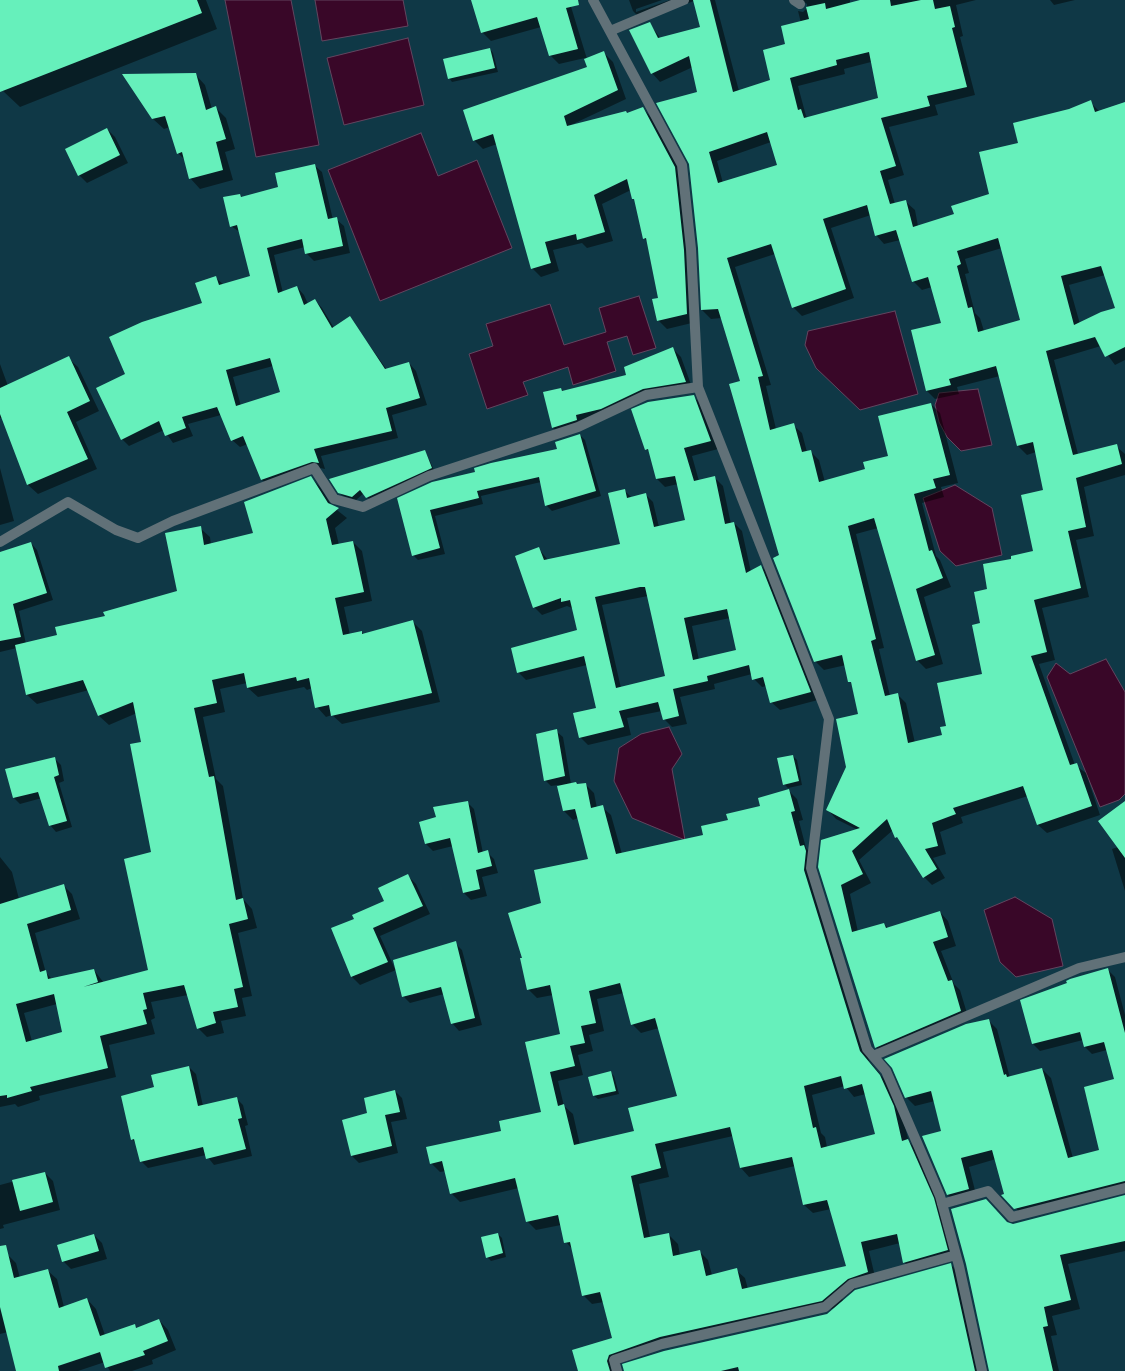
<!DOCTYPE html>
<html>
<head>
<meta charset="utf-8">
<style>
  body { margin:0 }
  canvas { display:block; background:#0f3846 }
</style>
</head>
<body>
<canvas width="1125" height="1371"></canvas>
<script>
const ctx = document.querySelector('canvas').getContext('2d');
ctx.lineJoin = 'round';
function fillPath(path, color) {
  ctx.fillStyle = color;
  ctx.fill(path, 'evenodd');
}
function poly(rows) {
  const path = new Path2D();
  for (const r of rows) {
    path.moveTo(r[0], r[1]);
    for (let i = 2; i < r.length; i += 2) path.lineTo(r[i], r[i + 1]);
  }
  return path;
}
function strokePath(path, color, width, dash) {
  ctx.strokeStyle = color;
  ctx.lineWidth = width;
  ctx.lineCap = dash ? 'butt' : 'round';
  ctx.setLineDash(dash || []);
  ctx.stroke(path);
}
const water = poly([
  [225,0,291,0,319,145,256,157,225,0],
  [315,0,403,0,408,26,322,41,315,0],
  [408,38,424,105,344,125,327,58,408,38],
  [421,133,438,176,477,160,512,248,380,301,328,170,421,133],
  [639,296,656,348,633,355,627,336,607,342,616,371,573,385,568,367,523,382,528,395,487,409,469,354,493,346,486,324,550,304,564,345,606,332,599,308,639,296],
  [895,311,918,394,860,410,816,368,805,345,808,331,895,311],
  [978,389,992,445,961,451,947,437,939,422,935,405,939,393,978,389],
  [955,485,992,508,1002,555,956,566,940,551,923,498,955,485],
  [1106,659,1125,692,1125,794,1119,800,1100,807,1047,677,1056,663,1070,674,1106,659],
  [669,727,682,754,672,769,685,840,632,818,614,781,619,748,641,734,669,727],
  [1015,897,1052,919,1063,966,1016,977,1000,962,984,910,1015,897]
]);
fillPath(water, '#390728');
strokePath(water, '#62455f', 1);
fillPath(poly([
  [0,0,206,0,217,29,20,107,3,91,0,82],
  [472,0,569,0,587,59,604,53,613,62,626,99,571,125,627,114,643,109,651,117,684,177,696,322,667,329,658,320,660,299,648,242,644,238,636,202,631,190,602,204,613,241,587,248,582,243,553,250,559,271,541,277,532,268,497,144,483,149,474,140,588,68,585,58,559,64,550,55,541,27,491,41,482,32],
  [629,0,662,0,636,9,636,12,670,0,715,0,739,91,772,81,787,45,801,23,798,11,803,12,807,8,807,4,801,0,850,0,850,4,865,0,976,0,956,5,963,36,960,37,975,95,935,105,938,115,889,127,904,175,888,180,895,204,906,202,915,210,918,226,956,215,990,195,1019,144,1070,110,1090,102,1099,111,1119,185,1125,183,1125,360,1115,365,1101,346,1054,360,1078,454,1116,446,1125,454,1125,475,1084,487,1094,536,1076,540,1089,597,1042,608,1055,660,1039,664,1075,765,1086,773,1100,815,1047,833,1038,825,1028,796,961,817,963,823,940,832,946,854,933,858,945,878,932,885,924,877,893,830,859,860,871,883,850,894,858,932,884,924,888,928,940,912,948,921,956,946,941,951,954,984,960,990,969,1020,885,1056,876,1047,819,867,858,830,836,819,828,810,847,767,860,715,846,665,824,670,815,661,780,555,742,382,722,318,711,319,702,310,699,93,693,67,660,82,652,73,649,23,661,39,702,28,694,1,642,20,633,11],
  [871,62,880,99,808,118,806,116,798,86,845,74,844,69],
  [771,142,778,166,723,183,717,161],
  [871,215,876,235,884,244,900,240,913,281,922,290,932,287,942,324,927,391,935,399,959,394,957,387,1000,376,1018,446,1027,455,1036,452,1044,491,1034,551,1013,560,989,590,982,624,984,675,948,727,944,736,915,743,906,703,897,694,890,696,879,649,884,648,856,534,878,528,917,660,926,669,943,664,924,597,951,587,940,560,936,556,922,503,944,497,941,487,958,483,940,413,931,404,890,457,866,470,825,482,819,460,810,451,807,452,802,433,793,425,776,429,766,386,771,385,735,267,775,254,793,307,802,316,854,298,831,228],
  [1002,248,1021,321,984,331,980,318,975,313,965,274,969,273,965,259],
  [1105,275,1117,309,1080,324,1069,285],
  [1050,0,1075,0,1054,5],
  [490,49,493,53,498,72,452,82,449,78],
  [195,74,205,85,212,109,216,108,226,118,235,149,225,152,233,180,200,189,190,178,185,160,178,153,170,127,164,129,153,119,124,75],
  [107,129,115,137,128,163,87,183,79,175],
  [314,165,322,172,333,220,336,219,344,226,350,253,314,261,306,253,305,247,274,255,283,293,297,287,304,295,308,304,315,300,322,308,334,328,350,318,387,370,409,363,416,371,427,405,392,415,398,438,321,456,325,469,320,468,270,487,262,480,248,444,240,447,232,440,221,415,188,424,193,436,173,443,164,430,129,446,122,439,127,375,204,304,216,278,224,285,252,277,241,233,231,226,240,195,243,198,280,188],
  [273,366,281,393,241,406,233,377],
  [673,349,681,357,693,390,653,396,561,436,553,428,545,393,561,389,564,392,628,375],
  [68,358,78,367,99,411,76,422,97,469,38,494,28,485,3,418,0,418,0,364,8,386],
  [693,396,701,404,718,449,692,456,699,481,715,478,723,486,731,524,734,523,742,531,751,572,761,566,769,574,818,700,780,710,771,702,767,686,762,687,754,679,752,674,714,684,715,689,680,697,687,724,672,727,664,719,662,711,627,718,631,735,588,745,580,737,597,708,587,665,526,680,518,672,579,631,574,609,567,606,542,615,534,607,539,549,548,560,621,545,624,490,632,498,645,494,653,502,659,527,686,521,678,484,665,487,657,479,650,452,646,449],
  [648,596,667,677,621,688,602,605],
  [730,618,738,651,699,660,692,626],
  [580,435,585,440,601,496,552,511,546,505,541,482,481,496,483,504,435,516,445,554,418,560,413,555,399,499,477,473,558,450],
  [425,451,435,472,371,501,364,493,356,500,343,496,339,492],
  [0,468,14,521,0,525],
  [311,478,320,487,332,506,347,518,335,528,339,545,353,542,362,551,372,601,344,607,350,635,361,632,364,634,413,622,422,631,440,702,342,724,332,715,326,717,317,707,312,688,307,690,304,687,258,697,248,688,247,683,220,689,225,712,203,717,216,779,223,786,243,899,252,909,257,928,238,933,252,996,242,998,246,1016,221,1021,224,1033,207,1037,198,1028,188,995,151,1002,155,1018,151,1020,155,1034,109,1045,116,1077,39,1096,40,1100,18,1107,15,1104,0,1107,0,857,12,872,19,899,63,885,72,894,80,919,35,933,46,973,52,979,94,970,104,983,149,971,152,853,143,743,137,713,109,725,99,716,89,690,37,704,27,695,17,648,0,652,0,559,31,543,37,550,53,600,19,611,26,644,58,636,178,592,200,528,210,537,211,545,255,534],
  [57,1004,63,1033,32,1041,24,1013],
  [556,731,563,737,571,784,585,784,594,793,597,808,602,807,611,815,622,854,705,836,729,820,762,807,788,790,797,799,803,820,799,821,806,848,813,855,813,880,869,1061,889,1085,902,1116,909,1142,917,1150,942,1208,956,1259,913,1271,904,1262,900,1243,869,1251,876,1281,857,1287,842,1299,844,1301,951,1265,960,1274,981,1371,625,1371,827,1315,835,1308,670,1346,621,1362,616,1371,580,1371,613,1339,604,1302,592,1304,584,1296,573,1250,566,1242,561,1225,536,1230,527,1221,519,1188,460,1202,451,1193,446,1171,440,1172,431,1163,542,1113,526,1043,562,1035,553,995,537,998,528,989,524,959,543,904,590,860,578,818,573,820,564,811,558,785,551,786,545,780],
  [624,993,632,1024,641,1033,659,1028,678,1097,635,1132,580,1145,573,1114,564,1106,558,1081,583,1075,578,1055,593,1051,589,1035,604,1031,597,999],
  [845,1086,854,1097,866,1094,877,1135,827,1147,825,1137,821,1133,812,1095],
  [733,1136,741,1168,749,1177,795,1166,804,1205,813,1213,831,1209,847,1266,748,1289,745,1278,736,1270,712,1275,708,1260,699,1251,680,1255,678,1244,669,1235,650,1237,639,1184,669,1177,663,1152],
  [793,756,797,760,802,785,788,788,784,784],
  [55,759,61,765,64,781,59,783,72,827,56,832,50,825,42,798,20,804,14,798],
  [467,802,474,809,483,853,487,852,494,859,498,873,482,877,487,896,471,900,464,893,453,846,433,851,426,844,437,818],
  [1125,809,1125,891,1112,849,1118,847],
  [408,876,416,884,430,914,380,936,395,969,455,943,462,950,482,1025,459,1031,452,1023,444,994,410,1003,403,996,396,970,360,985,352,977,333,929,356,919,386,901],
  [1108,970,1115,977,1125,1015,1125,1192,1024,1218,1005,1195,996,1159,969,1167,977,1198,957,1204,948,1195,923,1137,943,1132,935,1101,915,1106,906,1097,988,1020,997,1029,1010,1078,1042,1069,1051,1078,1073,1158,1100,1151,1118,1079,1107,1050,1092,1054,1085,1047,1083,1040,1040,1051,1033,1044],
  [189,1067,196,1074,203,1106,236,1098,243,1105,248,1125,245,1126,252,1156,214,1165,206,1155,148,1168,141,1161,136,1144,132,1139,155,1088],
  [611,1073,614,1076,619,1094,598,1099,594,1096],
  [395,1091,402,1098,407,1119,391,1122,398,1153,359,1163,352,1156,369,1114],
  [45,1173,53,1181,60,1210,3,1225,4,1228,0,1229,0,1185],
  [1125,1196,1125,1251,1068,1264,1080,1309,1052,1316,1057,1335,1051,1336,1059,1371,990,1371,1007,1223,1014,1225],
  [498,1234,502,1238,506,1257,491,1261,487,1257],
  [94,1235,102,1243,107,1259,71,1269,63,1261],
  [7,1254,16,1263,20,1278,47,1270,57,1279,64,1307,87,1299,96,1309,105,1335,134,1326,137,1328,159,1320,168,1330,176,1350,152,1360,153,1364,132,1371,110,1371,105,1362,78,1371,17,1371,8,1332,0,1334,0,1256]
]), '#0007');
fillPath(poly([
  [0,0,197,0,202,13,0,92],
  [471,0,578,0,579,5,566,8,578,49,549,56,537,17,481,33],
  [693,0,710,0,733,92,770,80,763,50,785,44,781,26,809,19,806,7,825,3,826,9,860,0,890,0,891,6,921,0,933,0,935,9,950,6,955,27,952,28,967,87,927,96,930,106,881,118,896,166,880,171,890,204,906,200,913,227,954,214,951,206,989,194,979,152,1018,143,1013,123,1069,109,1091,100,1095,112,1125,102,1125,347,1105,357,1095,337,1046,351,1073,455,1117,444,1122,464,1076,478,1086,527,1068,531,1081,588,1034,600,1047,652,1031,656,1070,765,1077,763,1092,806,1037,825,1023,786,953,808,956,814,932,823,938,846,925,849,937,869,923,878,897,837,895,838,887,819,852,851,863,874,841,885,852,932,884,923,886,928,940,911,948,937,933,942,948,981,952,980,961,1011,875,1048,818,867,821,840,860,828,826,810,846,767,836,719,858,714,851,682,848,682,842,655,814,662,773,558,779,555,729,384,740,381,718,309,701,310,698,248,689,164,656,103,697,92,689,56,651,74,629,30,650,22,658,38,700,27],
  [869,52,878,98,804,118,801,109,798,110,790,78,837,65,836,60],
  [767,132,777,165,718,183,709,152],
  [867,205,875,236,896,230,912,282,928,277,941,323,911,330,926,391,951,385,949,379,996,366,1017,446,1033,442,1043,490,1021,495,1033,551,1011,556,1011,559,983,564,987,589,974,592,980,623,972,625,982,674,937,683,946,726,940,727,942,735,908,743,898,693,885,696,871,641,876,639,848,526,874,518,916,661,935,655,916,589,943,578,932,550,929,551,914,494,936,488,933,479,950,475,931,403,878,416,888,456,863,462,865,469,819,482,811,450,802,452,794,423,770,430,758,377,763,376,727,258,771,244,792,308,846,289,823,219],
  [998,238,1020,320,978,332,972,307,968,308,957,266,961,264,957,251],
  [1101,266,1115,308,1101,312,1074,325,1061,276],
  [490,48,495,68,448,79,443,59],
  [604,51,618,90,564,116,567,126,626,111,627,113,643,107,675,167,684,250,687,314,657,321,652,299,658,298,646,238,643,239,634,199,632,199,627,179,594,195,605,232,577,240,576,234,545,242,551,263,531,269,493,134,473,141,463,110,587,67,584,59],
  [196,73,206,110,216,106,226,139,216,142,223,170,189,179,182,152,177,154,165,116,152,119,122,74],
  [107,128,120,155,78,176,65,149],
  [315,164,328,219,337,217,343,246,305,254,302,239,267,248,278,293,297,286,304,305,315,299,332,328,350,316,385,369,409,362,420,398,386,408,392,431,314,449,319,463,312,462,261,480,243,436,231,441,217,407,182,417,186,428,165,436,159,421,121,440,96,388,125,374,109,337,142,322,202,303,195,283,216,276,219,285,250,276,237,225,230,227,223,197,240,194,241,197,278,187,275,173],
  [270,358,280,392,236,406,226,370],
  [673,347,686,382,643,389,601,409,576,415,577,420,552,428,543,392,561,388,562,391,626,375,624,367],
  [69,356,90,401,67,412,88,459,27,485,0,414,0,388],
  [694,395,711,441,684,448,694,481,715,476,725,524,734,522,746,573,761,565,811,692,770,703,763,677,752,680,749,665,707,676,708,681,673,689,679,716,663,720,658,702,619,711,624,727,579,738,573,713,596,708,584,656,517,673,511,648,577,630,570,600,561,602,561,598,533,608,515,556,539,547,544,560,620,544,608,493,625,489,627,498,646,493,654,527,685,520,675,476,656,479,648,449,645,450,631,409,648,402],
  [640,587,645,587,665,676,616,688,595,597],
  [727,609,736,650,693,660,684,618],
  [580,434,596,491,545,506,539,477,477,491,479,498,430,510,440,548,412,556,397,498,432,482,475,472,474,468,491,463,557,449,555,442],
  [425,450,432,468,366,498,360,490,352,497,338,493,329,479],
  [311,476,328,503,339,508,326,519,332,545,353,541,364,592,335,598,343,635,362,631,362,634,413,620,432,693,331,716,329,705,315,708,309,678,297,681,296,677,247,688,244,673,212,680,217,703,194,708,209,777,214,776,236,900,243,898,248,919,229,924,243,987,234,989,238,1007,213,1012,216,1023,197,1029,184,985,143,993,147,1009,143,1010,147,1024,100,1036,108,1068,30,1087,32,1091,7,1098,7,1095,0,1096,0,904,64,884,71,910,27,924,40,972,46,970,48,979,94,969,98,982,83,987,148,970,124,859,151,852,130,744,141,742,133,702,98,716,83,680,26,695,15,645,57,635,55,627,105,616,103,612,177,591,165,533,201,526,204,545,253,533,244,502],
  [54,994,62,1032,26,1042,16,1004],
  [31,542,47,593,13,604,21,637,0,641,0,552],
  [557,729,565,776,544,781,536,734],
  [793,755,799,781,783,785,777,758],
  [55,757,59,775,54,777,67,821,49,826,38,792,13,798,5,769],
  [576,782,577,784,586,783,591,808,603,805,616,854,703,835,701,826,728,820,726,814,760,806,758,798,789,789,795,811,791,812,800,846,804,845,806,851,804,870,860,1051,880,1075,894,1106,902,1141,908,1139,934,1198,948,1250,903,1263,897,1234,861,1242,868,1272,848,1279,822,1301,660,1337,609,1355,607,1361,610,1371,578,1371,572,1350,612,1338,600,1292,582,1296,570,1242,564,1243,558,1215,526,1222,515,1178,450,1194,442,1161,430,1164,426,1147,501,1131,499,1121,541,1112,525,1042,560,1034,550,985,527,990,520,958,522,958,508,913,541,903,534,870,588,859,575,809,563,811,557,786],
  [620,983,631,1025,655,1018,677,1096,628,1108,634,1131,574,1145,564,1104,558,1106,550,1072,575,1066,570,1046,585,1043,581,1026,596,1023,589,991],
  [841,1076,844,1089,862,1084,875,1134,821,1148,816,1127,813,1128,804,1086],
  [730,1127,740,1168,792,1157,803,1205,827,1200,846,1266,742,1289,737,1268,706,1276,700,1250,673,1256,669,1233,644,1238,631,1176,661,1168,655,1144],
  [468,801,478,853,488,850,492,866,476,870,480,889,463,893,450,838,425,844,419,822,436,817,433,807],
  [1125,801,1125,858,1098,821],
  [408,874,423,906,373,928,388,962,351,977,331,928,354,919,352,915,384,901,378,888],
  [456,941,475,1018,451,1024,441,987,402,997,393,960],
  [1108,968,1125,1033,1125,1181,1014,1209,1001,1195,1004,1194,992,1150,961,1158,969,1189,947,1195,922,1136,941,1131,931,1091,905,1098,892,1068,884,1059,966,1024,989,1019,1004,1075,1006,1074,1007,1077,1042,1068,1068,1158,1099,1150,1084,1087,1114,1079,1104,1042,1084,1047,1080,1032,1032,1044,1020,1000,1067,983,1066,981,1070,979],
  [189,1066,198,1106,237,1097,242,1118,238,1119,246,1149,206,1159,203,1147,140,1162,134,1139,131,1140,121,1096,154,1087,151,1075],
  [611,1071,616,1091,593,1096,588,1077],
  [395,1090,400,1112,385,1115,392,1146,351,1156,342,1120,367,1113,364,1098],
  [45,1172,53,1202,20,1211,12,1180],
  [1125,1195,1125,1241,1060,1255,1071,1300,1044,1307,1048,1326,1043,1327,1053,1371,989,1371,966,1264,951,1209,986,1199,1007,1222,1013,1224],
  [498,1233,503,1253,486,1258,481,1237],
  [94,1234,99,1251,62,1262,57,1245],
  [6,1245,14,1278,48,1269,59,1308,87,1298,100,1336,135,1324,136,1328,159,1319,168,1341,143,1351,145,1355,105,1368,100,1352,58,1366,59,1371,16,1371,0,1307,0,1246],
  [951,1263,975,1371,739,1371,738,1367,721,1371,624,1371,622,1364,664,1351,827,1314,855,1290]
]), '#66f0bb');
strokePath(poly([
  [593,0,682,165,691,249,698,387,829,719,811,868,867,1049,886,1071,940,1196,959,1266,982,1371],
  [794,0,800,4],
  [610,31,684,0],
  [0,542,68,502,116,530,138,538,173,521,314,468,334,499,363,507,429,476,578,427,646,395,698,387],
  [873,1056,1079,968,1125,957],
  [942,1204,988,1191,1012,1217,1125,1188],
  [617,1371,614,1360,662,1344,825,1307,852,1284,956,1255]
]), '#617178', 10);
</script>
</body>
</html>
